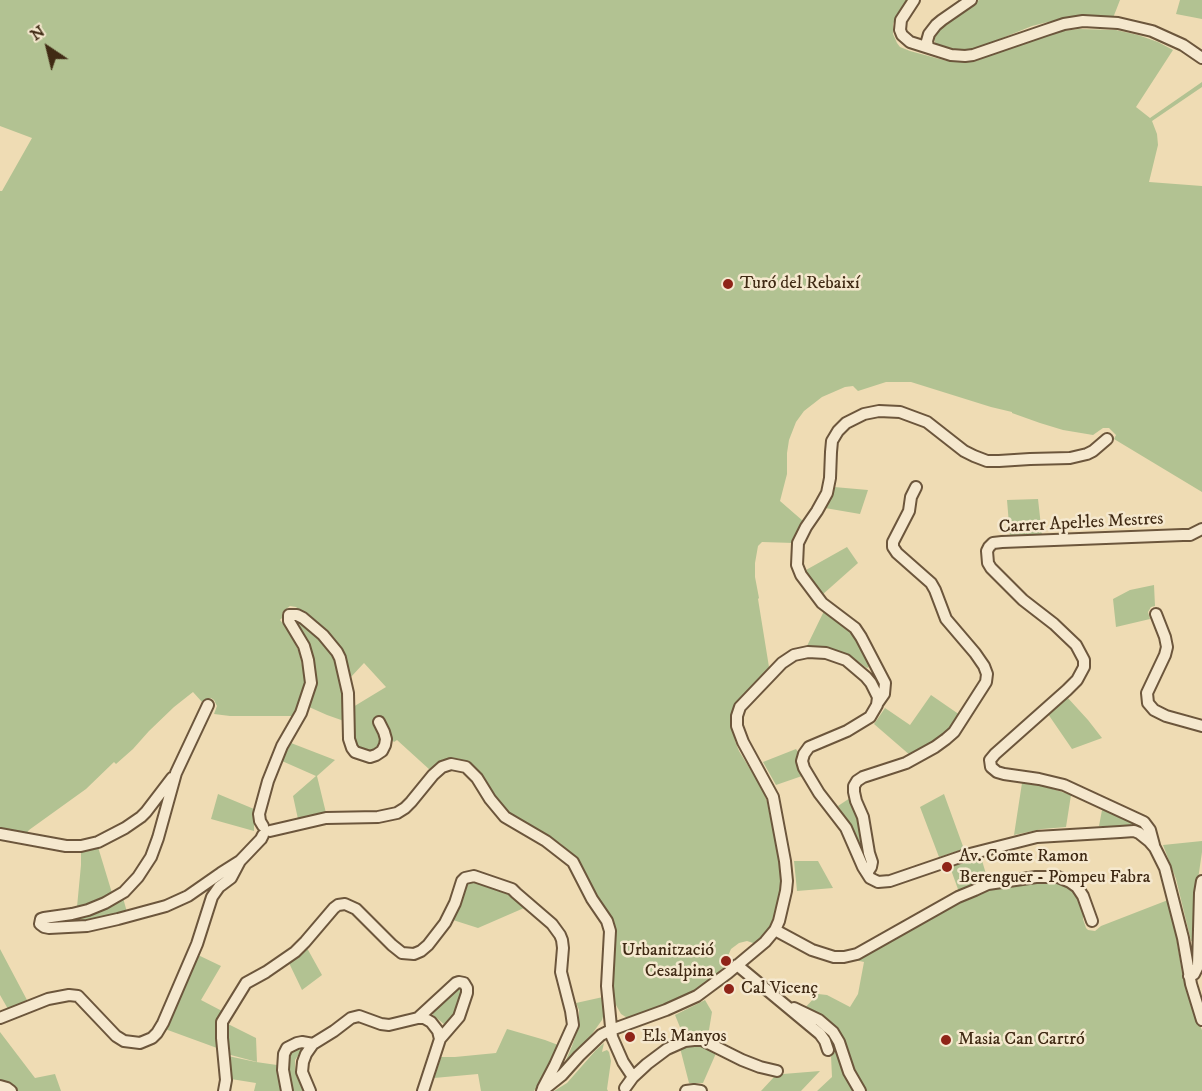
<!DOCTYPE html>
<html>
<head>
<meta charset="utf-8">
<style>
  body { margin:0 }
  #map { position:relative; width:1202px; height:1091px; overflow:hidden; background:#efdcb4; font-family:"IM FELL DW Pica",serif }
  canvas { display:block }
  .north { position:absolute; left:18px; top:18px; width:60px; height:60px; -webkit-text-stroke:4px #f5e8ce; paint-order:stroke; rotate:325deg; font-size:16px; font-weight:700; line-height:24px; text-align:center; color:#402a14 }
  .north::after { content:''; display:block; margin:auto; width:21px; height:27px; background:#402a14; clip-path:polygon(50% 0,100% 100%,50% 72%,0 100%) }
</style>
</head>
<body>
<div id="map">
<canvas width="1202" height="1091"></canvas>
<div class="north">N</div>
</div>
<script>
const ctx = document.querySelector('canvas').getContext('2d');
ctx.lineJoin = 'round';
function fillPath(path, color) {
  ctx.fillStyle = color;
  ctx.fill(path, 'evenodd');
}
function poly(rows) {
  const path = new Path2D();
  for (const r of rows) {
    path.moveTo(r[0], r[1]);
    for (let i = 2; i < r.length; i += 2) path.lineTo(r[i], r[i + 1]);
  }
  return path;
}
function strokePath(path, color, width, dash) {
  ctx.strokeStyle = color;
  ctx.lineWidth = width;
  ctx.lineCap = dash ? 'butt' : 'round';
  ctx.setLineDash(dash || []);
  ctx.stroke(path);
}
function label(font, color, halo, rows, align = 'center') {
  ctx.font = font + ' "IM FELL DW Pica",serif';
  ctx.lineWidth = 5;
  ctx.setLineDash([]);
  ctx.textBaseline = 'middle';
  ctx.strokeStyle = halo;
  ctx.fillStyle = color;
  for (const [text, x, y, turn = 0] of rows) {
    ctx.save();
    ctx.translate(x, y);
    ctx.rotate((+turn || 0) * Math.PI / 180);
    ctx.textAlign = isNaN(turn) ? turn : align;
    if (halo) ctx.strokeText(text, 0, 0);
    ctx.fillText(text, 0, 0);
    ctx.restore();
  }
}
fillPath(poly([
  [0,0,907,0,899,11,893,24,893,34,897,43,900,47,910,51,947,61,960,62,976,61,1025,41,1055,32,1079,29,1116,30,1138,35,1158,42,1173,50,1136,107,1150,118,1202,82,1202,87,1152,121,1157,134,1158,145,1149,182,1202,186,1202,492,1114,439,1116,435,1109,428,1103,428,1093,435,1063,430,1040,423,1012,413,1012,412,991,407,911,382,886,382,858,391,853,386,845,387,822,397,804,411,796,422,789,440,787,453,787,474,780,501,803,521,794,543,762,542,758,546,755,563,755,577,759,598,758,599,769,667,740,700,734,707,731,717,735,741,739,751,764,792,767,802,781,868,782,887,778,906,773,922,759,945,747,941,739,943,731,949,728,956,727,970,684,998,629,1019,621,1014,612,998,611,985,615,952,615,929,612,919,594,893,578,860,560,843,528,825,508,812,498,803,478,772,470,764,460,759,450,758,441,760,430,770,397,740,394,742,389,737,380,717,375,718,373,722,374,727,380,735,379,746,375,750,369,752,358,748,356,745,353,737,353,707,386,687,364,663,350,678,327,633,296,607,290,606,286,609,283,612,282,618,280,620,291,633,293,639,299,652,305,679,304,688,295,716,230,716,214,714,217,706,214,700,211,698,207,699,202,702,193,692,174,707,149,731,133,749,116,764,114,762,86,789,29,830,26,834,0,830,0,191,2,191,32,138,0,126],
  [979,0,1120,0,1113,18,1077,17,1048,22,1032,26,975,49,967,51,953,50,936,45,934,39,939,30,960,13],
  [1180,0,1202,0,1202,19,1176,14],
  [834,487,868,490,860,514,825,508],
  [1038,499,1042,535,1010,536,1007,500],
  [847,547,858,563,822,595,809,579,806,570],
  [1154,585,1155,606,1151,607,1148,612,1150,619,1116,627,1113,599,1130,590],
  [824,611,852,633,860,645,869,667,867,668,853,658,836,650,807,646],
  [300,623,317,635,332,653,335,660,343,693,344,721,327,715,309,707,314,693,316,680,315,671,308,646,299,627,299,624],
  [931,695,960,715,949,730,940,738,911,756,874,724,885,708,910,725],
  [1067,697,1088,720,1102,738,1072,749,1048,714],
  [291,743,335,760,317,776,326,813,298,819,293,796,316,776,282,761],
  [796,749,798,752,796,758,797,763,802,776,776,785,763,762],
  [1022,783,1047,787,1071,795,1066,827,1042,829,1014,835],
  [218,794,254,809,254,831,211,819],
  [944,794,964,849,939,857,920,807],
  [850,798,858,817,868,862,866,861,849,823,838,806],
  [1102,810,1135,821,1146,831,1128,826,1099,826],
  [1202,841,1202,852,1196,893,1194,941,1191,941,1176,879,1163,845],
  [98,847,112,893,96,900,77,907,81,865,81,851],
  [981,857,988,881,959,892,950,867],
  [818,861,833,888,797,891,794,861],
  [1049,881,1068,885,1076,894,1083,909,1083,919,1086,928,1088,930,1095,931,1101,926,1168,900,1176,936,1182,973,1196,1016,1202,1030,1202,1091,817,1091,832,1077,830,1034,800,1013,818,994,827,995,850,1007,858,994,864,962,855,960,940,910,1000,884],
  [473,882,510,895,524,908,478,928,453,920,465,889,468,884],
  [123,898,127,912,91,921,49,923,114,904],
  [307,948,322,975,302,990,289,963],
  [0,949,27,1000,8,1009,0,995],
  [198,955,221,966,201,1000,222,1011,216,1029,217,1048,165,1029],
  [458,988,460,988,461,993,455,1012,449,1024,445,1025,433,1015,433,1013],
  [603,997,604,1013,602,1020,592,1034,563,1067,572,1046,577,1032,579,1018,579,1010,576,1003],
  [705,1000,712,1012,709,1030,705,1037,684,1037,675,1015],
  [226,1023,256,1038,257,1062,227,1054],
  [507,1029,545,1040,558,1045,551,1062,534,1091,481,1091,478,1074,434,1078,441,1057,455,1057,496,1053],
  [0,1032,35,1078,55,1074,61,1091,17,1091,14,1087,0,1082],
  [604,1043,602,1052,607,1050,609,1052,611,1061,607,1089,608,1091,554,1091,567,1083,596,1050],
  [696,1045,702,1045,717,1051,703,1083,689,1083,680,1048],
  [301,1048,302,1050,295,1060,295,1065,296,1075,303,1091,292,1091,288,1066,288,1059,290,1053,293,1050],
  [228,1056,256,1062,277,1065,282,1091,254,1091,256,1083,231,1079],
  [820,1071,801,1091,761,1091,774,1077,779,1077,783,1074]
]), '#b2c292');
const minor = poly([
  [914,0,901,20,900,30,902,35,910,42,951,55,965,56,973,55,1046,30,1064,24,1083,21,1118,23,1152,31,1183,45,1202,58],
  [928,47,927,41,929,34,936,25,942,20,971,0],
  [1156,614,1165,637,1167,647,1165,655,1147,693,1148,703,1154,710,1166,716,1202,726],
  [877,704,884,694,885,683,861,637,855,628,822,603,801,575,797,565,798,543,806,527,817,511,827,493,830,478,831,452,832,441,838,431,846,423,864,414,879,411,900,412,927,422,964,451,974,456,987,461,999,461,1030,459,1070,458,1087,454,1093,451,1107,439],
  [208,705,176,773,158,838,151,857,138,877,124,892,105,903,88,910,72,914,44,918,41,919,40,924,44,927,49,928,87,926,118,919,166,906,188,896,221,873,240,861],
  [263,826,260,821,259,814,268,781,282,746,301,713,311,683,308,660,304,646,289,621,289,615,297,615,303,618,323,635,337,652,340,658,348,693,349,739,352,748,355,752,370,757,376,755,382,751,385,745,386,739,384,732,379,722],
  [270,831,326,818,378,817,397,813,405,808,411,802,433,775,442,767,451,764,466,767,477,778,490,799,505,817,546,841,573,862,592,899,607,921,610,931,607,986,612,1037,623,1062,633,1077,647,1064,667,1049,685,1041,694,1040,702,1040,742,1060,760,1067,777,1071],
  [0,834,66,846,81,846,98,842,125,828,141,817,146,812,172,778],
  [1154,845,1150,830,1144,822,1064,785,1039,779,1004,774,997,772,991,767,990,760,995,754,1067,690,1077,680,1084,667,1084,660,1076,645,1054,624,1023,600,991,568,988,563,987,551,989,547,993,543,1002,542,1183,535,1190,535,1202,529],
  [867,873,871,867,872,862,869,853,863,817,856,801,854,792,854,786,857,781,863,777,906,763,935,747,946,739,954,732,986,682,987,674,984,666,975,653,946,619,935,590,931,583,897,553,893,547,893,542,909,511,911,497,916,487],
  [775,930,812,950,834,957,844,957,857,954,958,897,975,890,988,884,1036,877,1058,877,1070,882,1077,887,1083,896,1092,921],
  [737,965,820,1034,825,1041,828,1050],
  [1189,976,1194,974,1198,966,1200,893,1202,881],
  [794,1008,819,1020,833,1032,839,1042,849,1072,860,1091],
  [0,1018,48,999,69,995,78,996,116,1036,124,1041,140,1043,152,1038,157,1033,163,1023,197,944,212,897,219,887,231,878,240,861,261,839,263,835],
  [418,1018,456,983,459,982,464,983,467,988,467,993,459,1017,440,1039],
  [0,1086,7,1088,11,1091],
  [625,1088,633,1077],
  [224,1091,226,1080,222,1038,222,1022,246,983,266,972,295,952,305,942,334,908,338,905,345,904,356,909,392,945,402,953,414,954,421,951,428,945,445,923,455,903,462,881,465,878,474,876,512,889,516,893,552,924,560,935,562,940,563,948,561,972,571,1011,573,1025,555,1065,543,1088],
  [287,1091,283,1070,284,1054,287,1048,297,1043,302,1042,313,1044],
  [310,1091,302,1072,303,1062,306,1054,313,1044,334,1031,351,1018,359,1016,381,1024,389,1025,418,1018,424,1018,431,1022,438,1031,440,1039,423,1091],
  [542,1091,562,1075,579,1056,601,1035,611,1030,666,1010,697,996,728,973,765,942,775,930,779,921,786,891,787,881,785,861,773,797,743,742,737,726,737,716,740,707,782,663,794,655,808,652,826,653,846,660,866,677,871,683,878,697,877,705,870,717,847,731,809,747,804,754,802,761,804,768,819,793,846,828,863,867,870,878,878,882,890,881,966,855,1037,837,1120,832,1134,831,1139,833,1149,841,1155,848,1165,868,1183,938,1191,984,1202,1020],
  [686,1091,694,1090,701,1091]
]);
strokePath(minor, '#6c563c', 14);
strokePath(minor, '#f5e8ce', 10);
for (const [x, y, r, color] of [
  [728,284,6,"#8f2418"],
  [947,867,6,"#8f2418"],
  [726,961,6,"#8f2418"],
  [729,989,6,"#8f2418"],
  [630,1037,6,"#8f2418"],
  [946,1040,6,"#8f2418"]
]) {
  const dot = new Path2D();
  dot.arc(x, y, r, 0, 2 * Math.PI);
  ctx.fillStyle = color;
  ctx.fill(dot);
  strokePath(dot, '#f5e8ce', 2);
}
label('18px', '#402a14', '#f5e8ce', [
  ["Turó del Rebaixí",740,284],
  ["Av. Comte Ramon",959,857],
  ["Berenguer - Pompeu Fabra",959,878],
  ["Urbanització",714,951,"right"],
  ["Cesalpina",714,972,"right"],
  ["Cal Vicenç",741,989],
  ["Els Manyos",642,1037],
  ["Masia Can Cartró",958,1040]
], 'left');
label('18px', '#402a14', '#f5e8ce', [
  ["Carrer Apel·les Mestres",1081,524,-3]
]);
</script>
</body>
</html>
